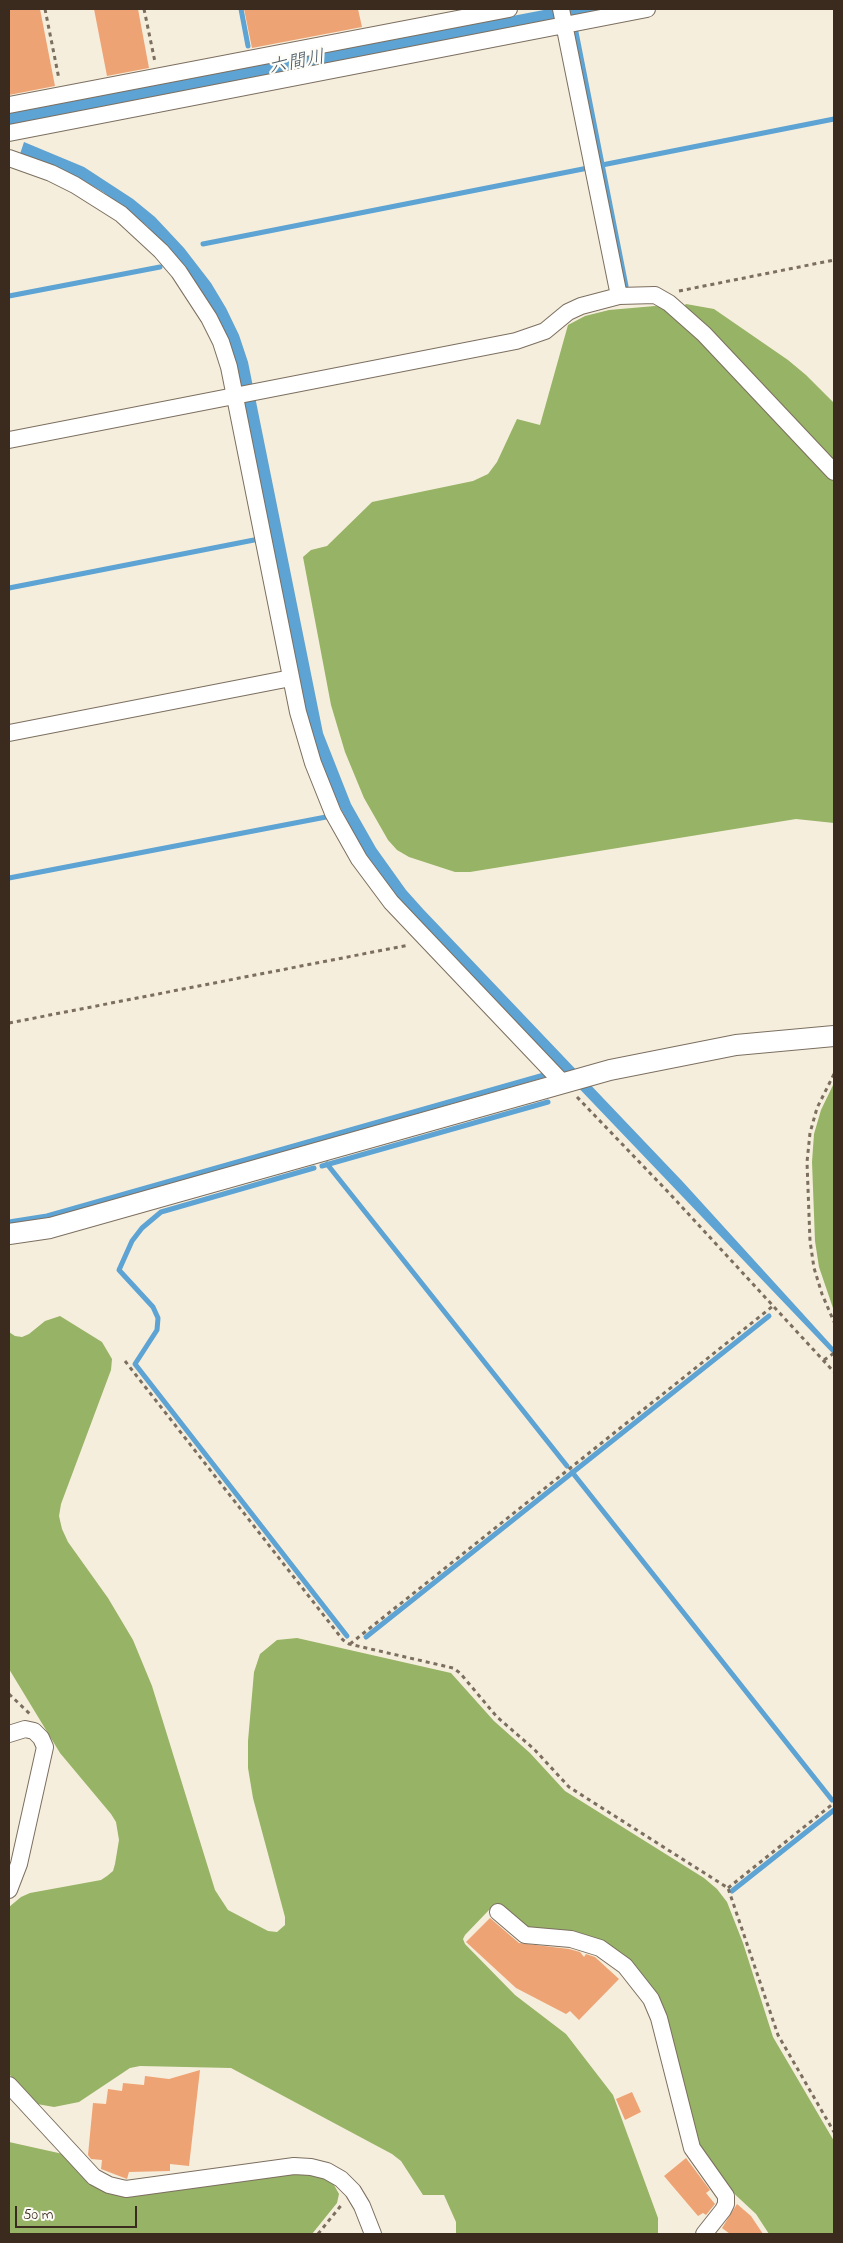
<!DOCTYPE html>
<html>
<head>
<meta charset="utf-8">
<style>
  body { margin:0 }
  #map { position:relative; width:843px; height:2243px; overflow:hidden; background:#f6eedc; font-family:"Indie Flower",sans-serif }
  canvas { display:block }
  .frame { position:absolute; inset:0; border:10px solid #3b2a1e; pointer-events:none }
  .scale { position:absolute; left:15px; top:2206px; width:122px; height:22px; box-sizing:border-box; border:2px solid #3b2a1e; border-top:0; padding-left:6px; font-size:15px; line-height:18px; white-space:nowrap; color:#3b2a1e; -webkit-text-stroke:4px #fdfcf7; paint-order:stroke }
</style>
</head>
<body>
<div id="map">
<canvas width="843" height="2243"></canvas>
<div class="frame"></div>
<div class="scale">50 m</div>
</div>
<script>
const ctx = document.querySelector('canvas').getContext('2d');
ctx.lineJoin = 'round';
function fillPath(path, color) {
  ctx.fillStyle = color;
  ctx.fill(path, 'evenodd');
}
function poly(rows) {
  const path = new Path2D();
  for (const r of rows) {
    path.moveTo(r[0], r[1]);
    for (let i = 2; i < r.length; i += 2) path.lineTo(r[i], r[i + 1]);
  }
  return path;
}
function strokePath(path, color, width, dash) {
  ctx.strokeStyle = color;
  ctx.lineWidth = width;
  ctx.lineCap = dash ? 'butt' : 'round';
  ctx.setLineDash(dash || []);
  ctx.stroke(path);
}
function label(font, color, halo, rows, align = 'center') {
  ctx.font = font + ' "Indie Flower","Klee One",sans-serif';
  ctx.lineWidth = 4.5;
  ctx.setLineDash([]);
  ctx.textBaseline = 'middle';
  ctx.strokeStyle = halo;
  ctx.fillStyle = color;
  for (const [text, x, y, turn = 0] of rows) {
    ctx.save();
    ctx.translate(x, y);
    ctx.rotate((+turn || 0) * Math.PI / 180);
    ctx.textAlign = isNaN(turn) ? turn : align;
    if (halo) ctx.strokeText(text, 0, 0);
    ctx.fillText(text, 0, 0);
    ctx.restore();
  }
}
fillPath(poly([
  [686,304,714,309,788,360,806,375,834,403,834,466,683,307],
  [655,306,664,307,672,312,834,480,834,823,796,819,470,872,455,872,409,857,397,850,388,840,364,798,345,752,331,705,303,557,311,550,327,546,331,542,372,502,473,481,488,474,497,462,517,419,540,425,568,325,585,316,609,310],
  [834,1083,834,1311,819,1267,815,1241,812,1162,814,1134,821,1110],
  [60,1316,102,1342,112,1359,111,1370,61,1504,59,1516,62,1529,68,1542,108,1598,133,1640,152,1686,215,1890,228,1910,268,1931,277,1932,285,1925,285,1917,253,1798,248,1768,248,1741,254,1672,260,1654,277,1640,297,1638,451,1673,494,1721,530,1753,565,1791,704,1878,717,1889,727,1902,743,1943,773,2037,834,2141,834,2234,769,2234,756,2214,727,2187,697,2146,664,2017,628,1963,527,1931,494,1908,489,1910,465,1935,463,1939,465,1944,515,1995,566,2034,613,2095,658,2218,658,2234,456,2234,456,2222,444,2195,423,2195,401,2161,392,2154,231,2068,140,2066,130,2068,79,2102,54,2107,37,2104,9,2074,9,1907,21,1897,30,1893,101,1880,107,1876,113,1871,115,1864,119,1840,116,1822,111,1814,60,1753,9,1669,9,1332,15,1336,22,1337,29,1334,45,1321],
  [9,2142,63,2154,90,2183,310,2174,324,2178,334,2185,339,2194,337,2203,312,2234,9,2234]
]), '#96b366');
fillPath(poly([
  [549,9,615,9,9,126,9,112],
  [24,142,84,167,133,199,155,217,184,248,211,283,226,308,239,335,248,362,323,733,351,804,376,848,406,890,423,909,683,1182,834,1348,834,1355,396,897,365,855,329,786,311,736,215,314,185,267,147,226,103,192,79,178,53,166,20,154]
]), '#5da3d3');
strokePath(poly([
  [241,9,248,46],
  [576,32,626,286],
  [602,165,834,119],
  [203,244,588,168],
  [9,296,160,267],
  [9,588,254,540],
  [9,878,326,817],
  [327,1164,567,1466],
  [322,1166,548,1102],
  [314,1168,161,1212,142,1228,132,1241,119,1270,153,1307,158,1318,157,1330,135,1364,347,1636],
  [9,1222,47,1216,544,1075],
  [572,1472,832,1800],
  [366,1637,769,1316],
  [732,1891,834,1810]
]), '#5da3d3', 5);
fillPath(poly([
  [9,9,40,9,55,86,9,95],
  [94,9,138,9,149,68,107,76],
  [244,9,358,9,362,27,252,48],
  [490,1918,519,1943,569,1949,580,1952,584,1957,586,1954,595,1957,619,1979,579,2020,570,2011,566,2014,516,1988,466,1942],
  [200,2070,189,2166,170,2164,170,2171,129,2172,127,2179,101,2169,102,2160,91,2159,88,2155,93,2103,106,2104,108,2089,122,2091,123,2083,144,2085,145,2076,169,2079],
  [632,2092,641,2112,625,2120,616,2099],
  [686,2158,710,2190,706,2193,715,2204,706,2215,703,2213,698,2216,664,2176],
  [737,2204,751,2216,763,2234,730,2234,722,2228]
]), '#eea375');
const minor = poly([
  [561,9,619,296],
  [9,105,509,9],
  [9,133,647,9],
  [9,158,51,173,75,185,121,214,161,251,179,272,209,318,221,342,229,367,298,712,313,763,333,813,359,859,391,902,562,1082],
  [9,440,516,341,545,331,568,312,581,306,619,296,655,295,669,303,704,334,834,472],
  [9,733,291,678],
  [9,1734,25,1729,34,1731,41,1738,45,1747,19,1864,9,1890],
  [498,1912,525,1935,571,1939,600,1948,625,1966,651,1999,659,2018,692,2148,726,2196,726,2204,723,2210,704,2234],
  [9,2085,94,2177,109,2185,126,2189,294,2166,311,2167,327,2171,341,2179,353,2191,362,2206,373,2234]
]);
const tertiary = poly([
  [9,1234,50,1228,610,1070,736,1045,834,1036]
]);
strokePath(minor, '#7c6f60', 18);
strokePath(tertiary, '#7c6f60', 22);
strokePath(poly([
  [45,9,59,79],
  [144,9,155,62],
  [679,291,834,260],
  [9,1023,409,945],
  [834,1074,817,1108,810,1133,807,1162,810,1241,814,1268,822,1294,834,1322],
  [577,1097,670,1194,834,1372],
  [824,1360,834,1353],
  [125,1361,343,1640,349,1644,453,1668,460,1673,497,1717,534,1749,569,1787,728,1888,778,2035,834,2132],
  [350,1644,773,1306],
  [9,1694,30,1714],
  [728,1888,834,1803],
  [318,2234,343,2203]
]), '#7c6f60', 3, [4, 4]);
strokePath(minor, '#fff', 16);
strokePath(tertiary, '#fff', 20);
label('italic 19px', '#495a66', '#fdfcf7', [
  ["六間川",297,64,-11]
]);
</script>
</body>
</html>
